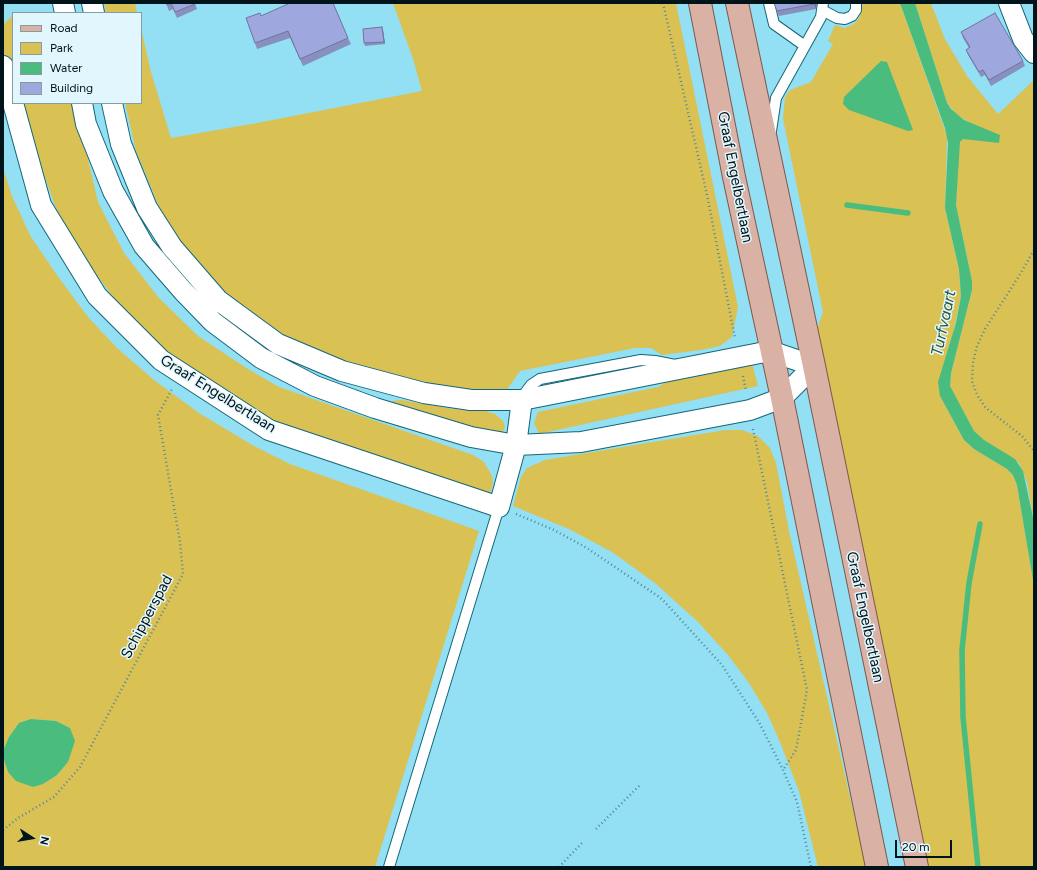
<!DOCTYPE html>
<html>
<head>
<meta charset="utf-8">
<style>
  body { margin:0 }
  #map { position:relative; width:1037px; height:870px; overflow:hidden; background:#93dff3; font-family:Figtree,sans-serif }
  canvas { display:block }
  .frame { position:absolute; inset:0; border:4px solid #00141a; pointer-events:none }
  .legend { position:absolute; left:12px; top:12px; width:130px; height:92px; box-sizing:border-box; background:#e1f7fd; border:1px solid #879ca2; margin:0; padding:5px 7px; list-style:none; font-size:12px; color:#00141a }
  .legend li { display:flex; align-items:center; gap:8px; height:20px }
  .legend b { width:20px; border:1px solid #879ca2 }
  .north { position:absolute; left:12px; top:818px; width:40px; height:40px; -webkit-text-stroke:3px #e1f7fd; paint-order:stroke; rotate:102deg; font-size:11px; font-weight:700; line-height:16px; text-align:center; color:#00141a }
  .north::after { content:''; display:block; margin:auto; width:14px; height:18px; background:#00141a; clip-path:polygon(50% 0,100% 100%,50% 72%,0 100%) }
  .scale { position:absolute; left:895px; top:840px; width:57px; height:18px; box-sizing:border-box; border:2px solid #00141a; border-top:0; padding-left:5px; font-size:12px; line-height:14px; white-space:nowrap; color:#00141a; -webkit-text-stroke:3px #e1f7fd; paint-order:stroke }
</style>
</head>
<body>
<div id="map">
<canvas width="1037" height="870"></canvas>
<div class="frame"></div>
<ul class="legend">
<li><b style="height:5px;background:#dab1a5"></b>Road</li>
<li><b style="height:11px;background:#dac154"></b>Park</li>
<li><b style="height:11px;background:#49bc7e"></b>Water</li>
<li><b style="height:11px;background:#9ea7de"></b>Building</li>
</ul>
<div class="north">N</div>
<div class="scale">20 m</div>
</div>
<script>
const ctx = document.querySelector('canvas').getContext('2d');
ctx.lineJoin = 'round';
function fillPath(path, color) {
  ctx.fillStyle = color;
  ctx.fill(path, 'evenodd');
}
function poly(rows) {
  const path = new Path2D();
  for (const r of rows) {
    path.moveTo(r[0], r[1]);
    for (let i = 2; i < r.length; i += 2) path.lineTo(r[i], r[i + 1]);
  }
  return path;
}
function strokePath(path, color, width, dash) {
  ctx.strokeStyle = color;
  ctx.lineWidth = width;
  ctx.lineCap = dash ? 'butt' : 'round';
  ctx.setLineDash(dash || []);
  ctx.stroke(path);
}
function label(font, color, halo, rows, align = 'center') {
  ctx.font = font + ' Figtree,sans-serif';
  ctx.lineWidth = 3;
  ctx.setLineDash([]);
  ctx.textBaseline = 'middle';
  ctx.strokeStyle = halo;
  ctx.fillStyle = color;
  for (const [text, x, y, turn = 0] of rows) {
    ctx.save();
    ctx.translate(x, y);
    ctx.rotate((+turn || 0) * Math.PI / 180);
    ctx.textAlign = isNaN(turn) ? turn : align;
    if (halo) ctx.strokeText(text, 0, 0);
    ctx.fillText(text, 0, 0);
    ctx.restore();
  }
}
fillPath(poly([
  [104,3,135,3,137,13,106,13],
  [393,3,676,3,738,307,732,337,720,346,701,350,662,355,651,348,635,348,520,371,506,391,427,387,348,363,284,335,241,309,213,282,166,224,136,151,125,103,141,103,141,28,151,72,171,138,257,123,422,91,413,59],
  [863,3,900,3,947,136,945,208,959,269,961,296,940,396,964,440,974,449,1007,469,1013,475,1017,485,1034,586,1034,867,927,867,906,757,817,329,823,312,783,119,785,97,790,90,811,82,833,44,828,41,835,25,845,28,854,24,859,18],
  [915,3,931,3,945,39,967,76,998,114,1034,80,1034,522,1027,482,1019,463,984,440,974,431,950,387,951,373,972,290,972,281,956,205,958,155,961,140,970,123,957,115,947,103],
  [13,15,13,86,3,56,3,25],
  [18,103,75,103,98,202,124,253,159,298,198,336,248,369,279,387,473,455,484,462,492,476,493,483,489,497,261,417,191,372,150,337,116,301,81,254,61,222],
  [3,168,12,196,31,237,59,278,88,317,117,348,154,380,199,413,254,446,290,464,479,531,375,867,3,867,3,757,8,772,43,784,57,775,68,762,70,728,56,721,31,719,9,737,3,751],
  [752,363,758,386,539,434,534,423,538,412,658,387,674,378],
  [402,400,453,409,486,411,495,414,503,421,505,427,503,432,498,434,416,413,391,401],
  [725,430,742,430,758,436,770,448,776,463,789,531,866,867,818,867,799,791,780,742,767,713,749,683,728,655,698,622,655,583,612,552,569,529,513,506,521,477,527,468,545,460]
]), '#dac154');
fillPath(poly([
  [900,3,915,3,947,103,951,109,964,120,1000,135,999,143,963,139,960,142,956,205,972,281,972,290,951,373,950,386,974,431,984,440,1015,459,1023,471,1034,522,1034,586,1017,485,1013,475,1007,469,974,449,964,440,940,396,938,382,956,323,961,296,959,269,945,208,948,143,945,128],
  [881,61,887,62,913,130,908,131,849,110,843,104,844,97],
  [31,719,56,721,70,728,75,741,68,762,57,775,43,784,33,787,16,781,8,772,3,757,3,751,9,737,19,723]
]), '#49bc7e');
strokePath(poly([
  [847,205,908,213],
  [978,867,963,717,962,650,969,583,980,524]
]), '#49bc7e', 5.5);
const service = poly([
  [769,3,774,24,805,46],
  [822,10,837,18,845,19,852,16,856,10,856,3],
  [771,131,776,98,821,17,823,3],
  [522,400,525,393,531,385,540,379,641,360,655,361,675,365],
  [389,867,499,507]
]);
const minor = poly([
  [63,3,65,13],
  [92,3,94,13],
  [1009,3,1023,39,1034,53],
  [3,66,13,103],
  [13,103,41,205,97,296,161,360,269,430,499,507,516,445,522,400],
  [82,103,86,124,113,191,144,246,183,291,213,322,261,358,315,386,375,408,471,437,516,445,581,442,750,410,782,398,814,366,770,351,522,400,471,400,424,393,342,371,278,344,218,300,172,247,147,208,121,144,112,103]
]);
const primary = poly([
  [700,3,734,177,782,398,877,867],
  [737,3,814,366,917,867]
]);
strokePath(service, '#13677a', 12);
strokePath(minor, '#13677a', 22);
strokePath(primary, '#7e584d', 24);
strokePath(poly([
  [663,3,707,195,735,338],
  [1034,250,1019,276,985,329,977,346,973,363,972,381,977,395,986,408,1022,436,1034,451],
  [743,376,746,391],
  [753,429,807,690,796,750,783,770],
  [516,514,554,530,587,548,662,599,722,665,760,724,783,770,797,802,811,867],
  [596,829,640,785],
  [3,830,18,818,54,797,80,767,183,574,180,542,158,415,172,389],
  [559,867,583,842]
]), '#558997', 2.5, [1, 3]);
strokePath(service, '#fff', 10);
strokePath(minor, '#fff', 20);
strokePath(primary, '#dab1a5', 22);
fillPath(poly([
  [166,3,195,3,197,9,177,18,173,9,169,11],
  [774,3,817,3,816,9,779,16],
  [261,16,348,38,351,44,303,66,290,38,257,49,246,18],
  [383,30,385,44,365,46,364,43],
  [961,32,1023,61,1025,66,991,86,985,75,981,77,968,55,966,50,969,48,963,38]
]), '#8890bf');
fillPath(poly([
  [814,3,817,3,816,9,814,4],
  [382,27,383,30,385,44,384,42]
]), '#6f759b');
const building = poly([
  [166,3,195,3,195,4,175,12,171,3,167,5,166,3],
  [290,3,333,3,348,38,300,59,288,31,255,43,246,18,260,13,261,16,290,3],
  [774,3,814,3,814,4,777,11,774,3],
  [995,13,1023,61,989,80,983,70,979,72,966,50,970,47,961,32,995,13],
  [382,27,384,42,364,43,363,29,382,27]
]);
fillPath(building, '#9ea7de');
strokePath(building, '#6f759b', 1);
label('15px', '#00141a', '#e1f7fd', [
  ["Graaf Engelbertlaan",735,177,79],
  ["Graaf Engelbertlaan",218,394,32],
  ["Schipperspad",147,617,-62],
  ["Graaf Engelbertlaan",865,617,78]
]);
label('italic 16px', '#28563b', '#e1f7fd', [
  ["Turfvaart",944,323,-78]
]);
</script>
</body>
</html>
